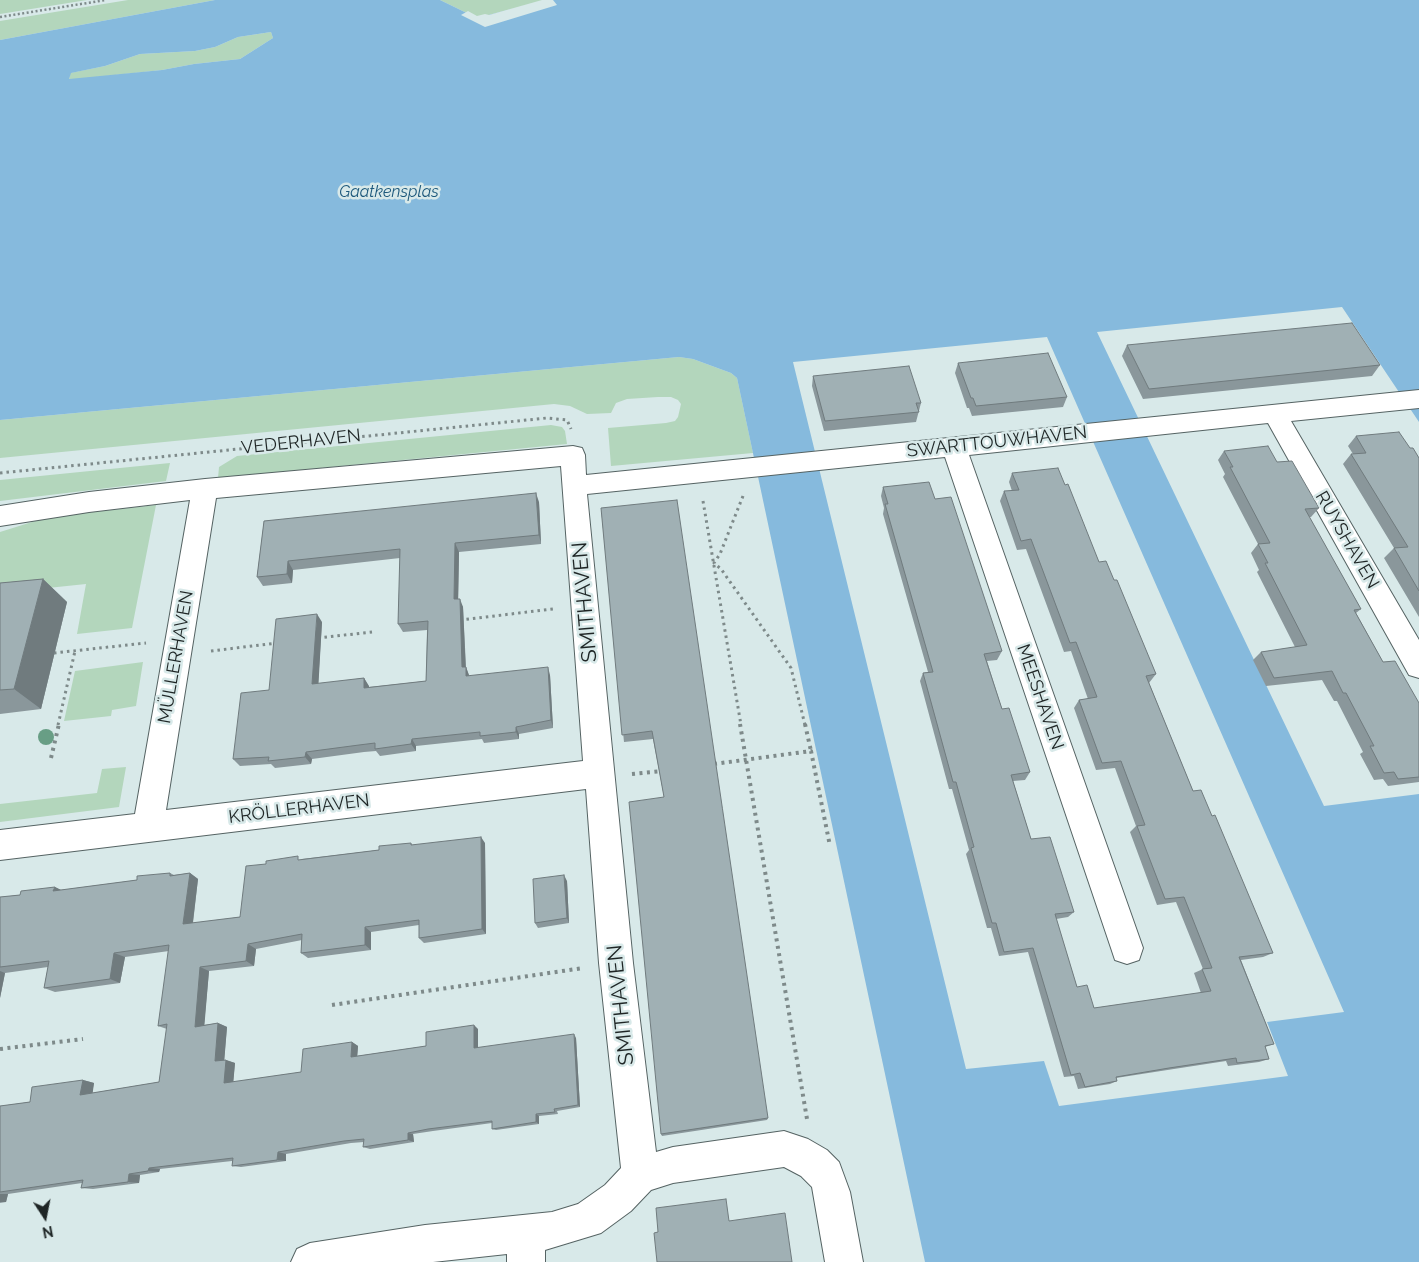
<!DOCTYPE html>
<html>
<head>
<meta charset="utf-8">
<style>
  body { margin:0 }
  #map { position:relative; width:1419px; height:1262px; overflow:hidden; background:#d8e9e9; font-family:Raleway,sans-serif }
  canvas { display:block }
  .north { position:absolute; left:20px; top:1192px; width:50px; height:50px; -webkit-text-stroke:4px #d8e9e9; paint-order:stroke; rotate:169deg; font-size:14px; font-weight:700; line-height:20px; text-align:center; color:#1f2626 }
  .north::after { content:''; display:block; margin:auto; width:18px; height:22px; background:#1f2626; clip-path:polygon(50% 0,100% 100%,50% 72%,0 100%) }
</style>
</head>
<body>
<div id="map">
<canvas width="1419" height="1262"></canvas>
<div class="north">N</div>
</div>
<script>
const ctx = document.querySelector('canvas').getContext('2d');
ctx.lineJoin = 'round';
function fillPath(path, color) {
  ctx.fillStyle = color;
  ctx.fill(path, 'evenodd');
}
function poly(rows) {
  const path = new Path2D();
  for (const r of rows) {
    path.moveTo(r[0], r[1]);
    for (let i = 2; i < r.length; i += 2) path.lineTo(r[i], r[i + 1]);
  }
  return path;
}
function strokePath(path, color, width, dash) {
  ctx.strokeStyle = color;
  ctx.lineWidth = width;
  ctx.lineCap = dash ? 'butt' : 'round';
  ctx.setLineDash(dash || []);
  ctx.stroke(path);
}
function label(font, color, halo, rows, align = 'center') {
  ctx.font = font + ' Raleway,sans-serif';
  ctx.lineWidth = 5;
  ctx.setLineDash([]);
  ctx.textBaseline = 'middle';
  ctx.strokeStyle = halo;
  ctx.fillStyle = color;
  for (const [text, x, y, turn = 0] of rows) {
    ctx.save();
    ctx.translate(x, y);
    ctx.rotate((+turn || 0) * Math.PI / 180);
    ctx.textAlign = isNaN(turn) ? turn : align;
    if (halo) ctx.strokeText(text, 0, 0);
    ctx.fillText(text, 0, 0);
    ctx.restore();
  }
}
fillPath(poly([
  [0,0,87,0,0,14],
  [128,0,215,0,0,40,0,21],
  [440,0,547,0,477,18],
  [271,32,273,38,240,59,194,64,162,70,69,80,70,73,105,66,140,54,195,51,215,47,238,37],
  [679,357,693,359,731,373,737,378,753,453,611,466,608,428,666,423,675,421,678,417,681,404,678,400,671,397,658,397,627,399,616,403,611,413,587,414,570,406,554,404,0,458,0,420],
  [551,425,562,427,565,431,567,444,218,478,219,467,237,456],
  [170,463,166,481,0,501,0,480],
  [156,505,132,628,77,634,86,584,0,593,0,532,48,517],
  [143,662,136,706,112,710,111,716,64,721,75,671],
  [126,767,119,807,0,822,0,804,97,793,102,769]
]), '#b3d6bc');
fillPath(poly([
  [215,0,440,0,477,18,547,0,1419,0,1419,422,1342,307,1097,332,1324,806,1419,794,1419,1262,925,1262,737,378,731,373,693,359,679,357,0,420,0,40],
  [271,32,273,38,240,59,194,64,162,70,69,79,71,73,105,66,140,54,195,51,215,47,238,37],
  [1047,337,1344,1012,1267,1022,1288,1076,1059,1106,1044,1061,966,1069,793,362]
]), '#86badd');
fillPath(poly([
  [542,0,553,0,557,5,485,27,461,15,468,11,477,16,485,14,489,15]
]), '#d8e9e9');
const street = poly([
  [1419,390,1419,408,1291,421,1419,640,1419,678,1409,675,1268,423,969,455,1143,948,1139,960,1127,964,1115,960,1111,948,945,457,587,494,633,963,656,1152,673,1147,784,1131,808,1139,827,1150,839,1162,850,1192,863,1262,825,1262,812,1187,801,1176,784,1167,673,1183,651,1190,631,1211,601,1233,545,1250,545,1262,507,1262,507,1254,433,1262,291,1262,297,1249,310,1243,425,1225,552,1212,578,1204,605,1185,621,1168,599,963,586,789,0,860,0,830,135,814,190,500,89,512,0,526,0,506,89,492,205,479,573,446,582,448,585,455,586,475,1419,390],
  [561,466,583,761,166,810,216,498,561,466]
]);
strokePath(street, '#556363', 2);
strokePath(poly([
  [0,17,106,0]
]), '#7e8a8a', 2.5, [2, 2.5]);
strokePath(poly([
  [0,473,547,418,567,420,571,429],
  [743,496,720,554,714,563,721,569,791,668,805,725],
  [703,501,741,725],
  [460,620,553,609],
  [318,638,372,632],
  [211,651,277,643],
  [54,653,146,643],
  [58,725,75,651]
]), '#7e8a8a', 3, [2.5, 4]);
strokePath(poly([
  [740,724,807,1119],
  [805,724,811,751],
  [51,758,59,724],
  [714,764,811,751,830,846],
  [632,774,663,771],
  [332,1005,583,968],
  [0,1049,83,1039]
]), '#7e8a8a', 4, [3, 4.5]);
fillPath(street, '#fff');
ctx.fillStyle = '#689e85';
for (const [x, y] of [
  [46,737]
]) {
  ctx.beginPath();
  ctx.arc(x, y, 8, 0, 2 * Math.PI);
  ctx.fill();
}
fillPath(poly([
  [1127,345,1380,365,1372,376,1143,399,1122,356],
  [958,363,1067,397,1063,407,972,416,969,408,967,408,955,373],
  [813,376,921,403,916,422,824,431,812,386],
  [1356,436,1410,448,1419,458,1419,617,1384,558,1394,548,1343,464,1351,454,1353,454,1348,446],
  [1224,451,1277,462,1319,508,1311,517,1309,517,1361,609,1356,613,1383,662,1419,703,1419,782,1388,786,1383,779,1374,780,1360,754,1363,752,1337,701,1334,701,1322,680,1266,686,1253,660,1261,652,1295,647,1257,572,1259,570,1251,553,1258,544,1223,477,1225,474,1218,460],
  [1012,473,1065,485,1099,562,1114,580,1156,674,1149,683,1193,791,1212,816,1273,953,1263,957,1241,960,1274,1044,1265,1047,1269,1059,1259,1062,1228,1066,1226,1061,1161,1071,1116,1078,1117,1081,1110,1084,1078,1089,1074,1076,1064,1077,1028,952,999,956,991,928,987,928,966,854,969,850,952,789,949,789,920,681,923,673,928,672,883,514,884,508,881,496,883,487,935,499,1002,651,997,660,987,661,1002,709,1030,772,1025,780,1013,781,1031,839,1074,912,1068,917,1056,919,1077,987,1094,1008,1201,993,1194,973,1203,969,1176,902,1157,905,1130,832,1136,826,1115,768,1096,770,1074,708,1079,700,1088,699,1071,651,1064,652,1026,549,1017,550,1000,501,1004,491,1012,491,1009,482],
  [539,502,541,544,459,552,458,599,463,607,466,667,469,676,550,675,553,728,519,734,519,739,484,743,482,739,416,746,416,751,380,756,376,751,364,752,312,759,311,764,275,768,271,764,240,766,233,759,269,690,322,622,318,684,364,678,369,687,426,681,427,630,403,632,398,624,400,558,293,570,292,583,263,586,257,577,264,521],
  [601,508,768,1118,767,1120,662,1136,661,1134,664,797,653,739,624,742],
  [43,579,67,602,41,709,0,714,0,583],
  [411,843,412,845,485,843,486,934,424,943,419,938,419,925,371,932,371,950,308,958,301,953,302,940,256,949,254,966,209,971,204,1025,218,1023,227,1027,224,1060,226,1060,235,1063,233,1082,301,1072,352,1042,358,1046,357,1056,426,1046,478,1029,478,1048,576,1038,580,1107,557,1111,558,1114,539,1116,539,1124,496,1130,492,1129,492,1123,433,1131,413,1134,414,1142,370,1149,363,1147,364,1142,351,1143,286,1154,286,1161,241,1167,232,1166,232,1161,160,1169,159,1172,140,1175,139,1183,93,1189,81,1188,82,1183,8,1194,6,1202,0,1203,0,1106,30,1102,83,1080,94,1083,92,1093,159,1082,167,1029,158,1026,169,951,125,957,120,983,55,992,44,988,48,967,5,973,0,998,0,897,20,895,55,887,61,890,137,880,170,873,174,875,190,873,198,879,193,923,240,917,302,859,379,850],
  [567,881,569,923,538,928,535,923]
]), '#8a979b');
fillPath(poly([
  [536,493,539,502,541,544,539,535],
  [455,543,459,552,458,608,454,599],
  [288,561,293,570,292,583,287,574],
  [43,579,67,602,41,709,14,689],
  [460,599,463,607,466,675,462,667],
  [317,614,322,622,318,692,312,684],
  [466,667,469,675,470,684,466,676],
  [548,667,550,675,553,728,551,720],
  [364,678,369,686,369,696,364,688],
  [516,727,519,734,519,739,516,732],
  [412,739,416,746,416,751,411,744],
  [306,752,312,759,311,764,305,757],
  [481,837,485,843,486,934,482,929],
  [190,873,198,879,192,929,183,924],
  [564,875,567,881,569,923,567,918],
  [55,887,65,892,53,891],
  [365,927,371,932,371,950,365,945],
  [248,944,256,949,254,966,246,961],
  [114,953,125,957,120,983,110,979],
  [200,967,209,971,204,1030,195,1027],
  [0,971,5,973,0,998],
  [218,1023,227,1027,224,1064,215,1061],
  [474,1025,478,1029,478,1052,474,1048],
  [574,1034,576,1038,580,1107,578,1105],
  [352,1042,358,1046,357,1060,351,1057],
  [226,1060,235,1063,233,1086,224,1083],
  [83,1080,94,1083,92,1098,80,1095],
  [536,1114,539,1116,539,1124,536,1122],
  [408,1133,413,1134,414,1142,408,1140],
  [278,1152,286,1154,286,1161,277,1160],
  [149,1168,160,1169,159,1172,148,1171],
  [129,1174,140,1175,139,1183,128,1182],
  [0,1194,8,1194,6,1202,0,1202]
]), '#707b7e');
const building = poly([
  [1352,323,1380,365,1149,389,1127,345,1352,323],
  [1048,353,1067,397,976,406,973,398,971,398,958,363,1048,353],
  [909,366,921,403,916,403,919,412,825,421,813,376,909,366],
  [1399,432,1410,448,1413,448,1419,458,1419,591,1394,548,1408,547,1351,454,1366,453,1356,436,1399,432],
  [1268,446,1277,462,1292,461,1319,508,1305,509,1361,609,1354,610,1383,662,1395,661,1419,703,1419,777,1398,779,1394,772,1384,773,1370,746,1374,746,1346,693,1343,693,1332,671,1274,678,1261,652,1307,645,1265,563,1268,563,1258,544,1270,543,1230,467,1233,467,1224,451,1268,446],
  [1058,468,1065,485,1068,484,1099,562,1106,561,1114,580,1117,580,1156,674,1146,676,1193,791,1201,790,1212,816,1215,815,1273,953,1239,957,1274,1044,1265,1046,1269,1059,1237,1063,1236,1058,1169,1068,1116,1077,1117,1081,1085,1087,1080,1073,1071,1075,1033,948,1004,952,996,923,992,923,971,848,974,847,956,782,953,782,923,673,933,672,885,504,888,504,883,487,929,482,935,499,951,497,1002,651,984,654,1002,709,1009,708,1030,772,1011,775,1031,839,1050,837,1074,912,1055,914,1077,987,1087,985,1094,1008,1211,991,1202,969,1212,968,1184,897,1165,899,1137,826,1145,825,1121,761,1102,763,1079,700,1097,697,1076,642,1070,643,1031,539,1021,541,1004,491,1019,490,1012,473,1058,468],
  [536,493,539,535,455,543,454,599,460,599,462,667,466,667,466,676,548,667,551,720,516,727,516,732,480,736,480,732,412,739,411,744,375,749,375,743,359,745,306,752,305,757,268,761,269,757,233,759,241,693,269,690,276,619,317,614,312,684,364,678,364,688,426,681,428,621,398,624,400,549,288,561,287,574,257,577,264,521,536,493],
  [677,500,768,1118,661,1134,629,802,664,797,652,731,622,735,601,508,677,500],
  [43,579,14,689,0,690,0,583,43,579],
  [481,837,482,929,419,938,419,920,365,927,365,945,301,953,302,934,248,944,246,961,200,967,195,1027,218,1023,215,1061,226,1060,224,1083,301,1072,303,1049,352,1042,351,1057,426,1046,426,1032,474,1025,474,1048,574,1034,578,1105,554,1109,555,1112,536,1114,536,1122,492,1129,492,1121,428,1129,408,1133,408,1140,363,1147,364,1139,344,1141,278,1152,277,1160,232,1166,233,1158,149,1168,148,1171,129,1174,128,1182,81,1188,83,1180,0,1192,0,1106,30,1102,32,1087,83,1080,80,1095,159,1082,167,1024,158,1026,169,945,114,953,110,979,44,988,49,961,0,967,0,897,20,895,21,891,55,887,53,891,137,880,137,876,170,873,170,876,190,873,183,924,240,917,246,866,266,864,266,861,298,856,298,860,379,850,379,846,411,843,411,845,481,837],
  [564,875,567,918,535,923,533,879,564,875],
  [726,1199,729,1221,785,1213,792,1262,657,1262,654,1233,658,1232,656,1208,726,1199]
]);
fillPath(building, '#a0b0b4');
strokePath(building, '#707b7e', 1);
label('italic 16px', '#1c587b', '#d8e9e9', [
  ["Gaatkensplas",389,192]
]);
label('18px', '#1f2626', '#d8e9e9', [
  ["VEDERHAVEN",301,442,-6],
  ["SWARTTOUWHAVEN",997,442,-6],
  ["RUYSHAVEN",1347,540,60],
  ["MÜLLERHAVEN",176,657,-80],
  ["MEESHAVEN",1040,697,71],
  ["KRÖLLERHAVEN",299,809,-7]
]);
label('21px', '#1f2626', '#d8e9e9', [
  ["SMITHAVEN",585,602,-95],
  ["SMITHAVEN",621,1005,-96]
]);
</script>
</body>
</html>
